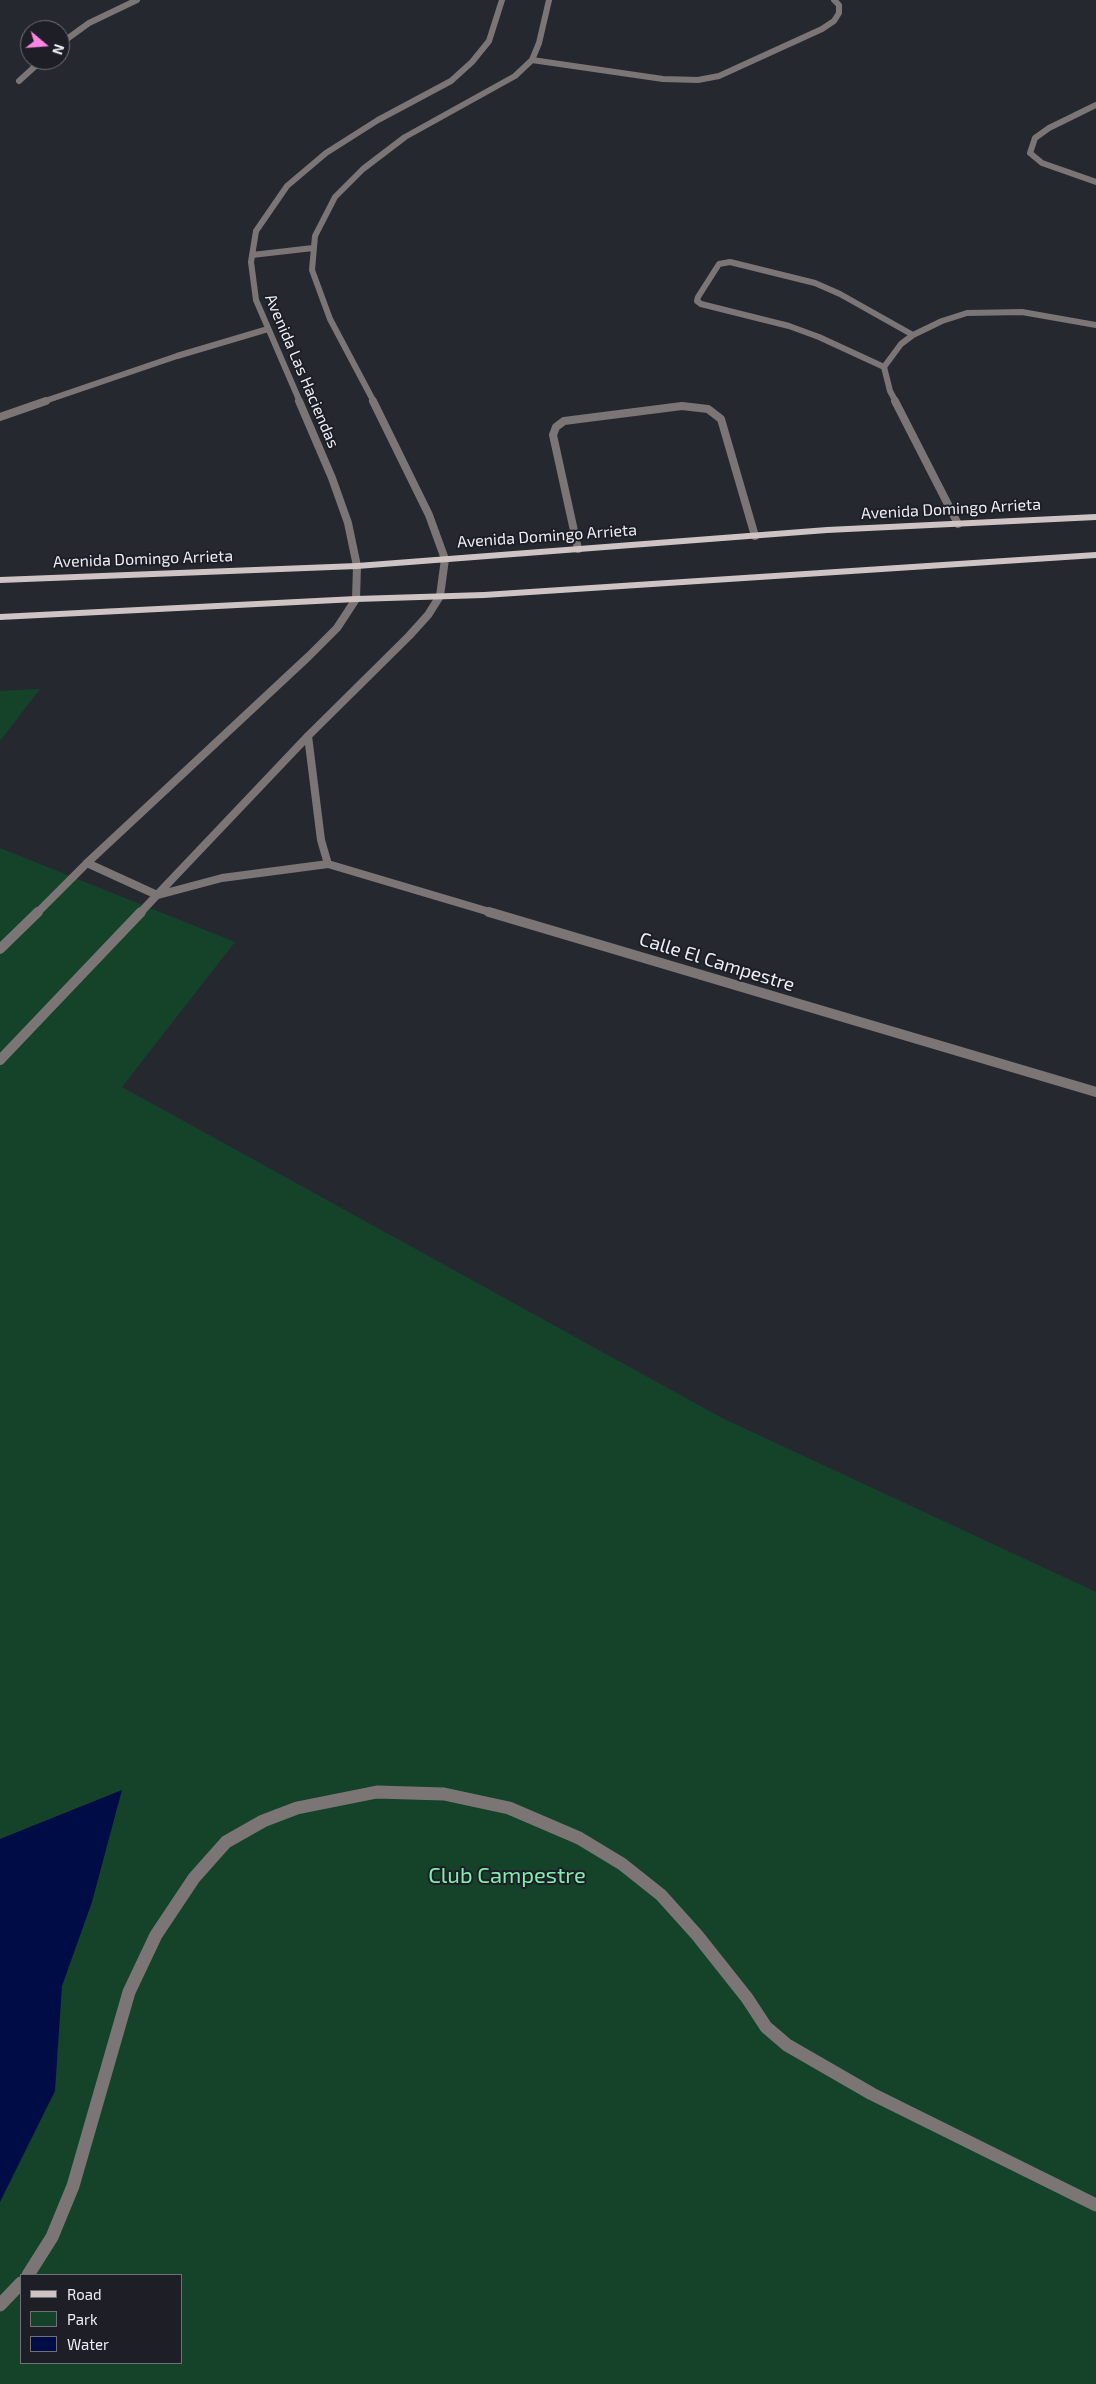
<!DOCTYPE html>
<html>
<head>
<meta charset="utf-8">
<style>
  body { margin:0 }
  #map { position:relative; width:1096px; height:2384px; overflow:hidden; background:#262830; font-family:"Exo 2",sans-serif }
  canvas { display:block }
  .legend { position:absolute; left:20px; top:2274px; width:162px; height:90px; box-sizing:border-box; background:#1d1e26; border:1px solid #707178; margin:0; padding:6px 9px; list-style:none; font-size:15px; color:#edeef4 }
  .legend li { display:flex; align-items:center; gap:10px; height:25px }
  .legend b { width:25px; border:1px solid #707178 }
  .north { position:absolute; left:20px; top:20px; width:50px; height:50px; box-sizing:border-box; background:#1d1e26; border:1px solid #707178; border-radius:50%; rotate:108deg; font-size:14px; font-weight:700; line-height:20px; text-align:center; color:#edeef4 }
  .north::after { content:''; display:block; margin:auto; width:18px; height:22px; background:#fc86e3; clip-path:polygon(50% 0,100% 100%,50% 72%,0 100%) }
</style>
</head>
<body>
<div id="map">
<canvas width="1096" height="2384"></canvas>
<ul class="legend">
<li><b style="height:6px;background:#cfc4c3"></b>Road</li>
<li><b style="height:14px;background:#15432a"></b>Park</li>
<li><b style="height:14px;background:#000c45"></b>Water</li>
</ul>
<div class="north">N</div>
</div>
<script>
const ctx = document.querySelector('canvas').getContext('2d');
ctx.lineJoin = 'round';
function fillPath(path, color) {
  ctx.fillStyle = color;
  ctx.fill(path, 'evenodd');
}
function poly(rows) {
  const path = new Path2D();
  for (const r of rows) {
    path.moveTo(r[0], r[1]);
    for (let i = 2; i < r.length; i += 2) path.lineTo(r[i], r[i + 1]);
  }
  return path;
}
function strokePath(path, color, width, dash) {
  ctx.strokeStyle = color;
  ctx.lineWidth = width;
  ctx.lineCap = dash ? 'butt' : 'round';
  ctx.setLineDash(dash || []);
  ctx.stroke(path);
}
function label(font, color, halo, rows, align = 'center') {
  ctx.font = font + ' "Exo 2",sans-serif';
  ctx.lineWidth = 4;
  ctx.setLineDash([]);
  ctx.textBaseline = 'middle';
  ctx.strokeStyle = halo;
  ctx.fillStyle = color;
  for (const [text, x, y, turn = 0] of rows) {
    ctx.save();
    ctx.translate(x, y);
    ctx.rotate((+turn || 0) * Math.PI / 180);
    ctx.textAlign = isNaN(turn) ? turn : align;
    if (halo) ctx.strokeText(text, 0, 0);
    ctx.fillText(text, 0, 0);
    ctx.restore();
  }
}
fillPath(poly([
  [40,689,0,741,0,691],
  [0,848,235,942,122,1087,722,1418,1096,1592,1096,2384,0,2384],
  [21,2275,181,2275,181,2363,21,2363]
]), '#15432a');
fillPath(poly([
  [122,1790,92,1902,62,1986,55,2091,0,2202,0,1839]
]), '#000c45');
strokePath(poly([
  [884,367,819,337,789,326,701,304,697,301,698,297,719,264,730,262,815,283,840,294,913,335],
  [896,402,890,391,884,367,901,344,913,335,942,321,967,313,1022,312,1096,325]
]), '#7b7675', 6);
strokePath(poly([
  [895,401,958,524],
  [578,549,553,435,556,427,564,421,682,406,708,409,721,419,755,536],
  [37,913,87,863],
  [140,913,157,895]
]), '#7b7675', 8);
strokePath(poly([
  [0,949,38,912],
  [0,1060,141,912]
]), '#7b7675', 10);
strokePath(poly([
  [28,2275,52,2237,73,2186,129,1992,156,1935,194,1878,226,1842,263,1821,297,1808,377,1792,444,1794,509,1808,579,1838,622,1864,661,1895,697,1935,747,1998,766,2027,787,2045,872,2094,1096,2205],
  [0,2305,21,2283]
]), '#7b7675', 13);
strokePath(poly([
  [60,44,89,23,137,0],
  [532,60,663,79,698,80,719,76,822,29,834,21,839,13,839,5,834,0],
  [19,81,42,60],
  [1096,105,1049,128,1035,138,1030,153,1042,163,1096,182],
  [252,255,313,248],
  [42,402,177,356,268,329],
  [300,402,256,300,251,262,256,231,287,186,326,153,378,120,451,81,472,62,489,41,502,0],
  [374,402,330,319,312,270,315,236,335,197,363,169,405,137,515,76,532,60,539,43,549,0]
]), '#7b7675', 6);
strokePath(poly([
  [0,417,46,401],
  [308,736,321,840,328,864],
  [157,895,87,863,309,656,337,628,356,599,357,566,348,523,332,478,299,401],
  [157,895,308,736,409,636,428,615,440,596,445,559,429,515,373,401],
  [158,895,222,878,328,864,493,913]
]), '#7b7675', 8);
strokePath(poly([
  [489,912,1096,1092]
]), '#7b7675', 10);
fillPath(poly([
  [1096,514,1096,520,827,533,357,569,0,583,0,577,357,563,827,527,1096,514],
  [1096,552,1096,558,484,598,356,602,0,620,0,614,356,596,484,592,1096,552]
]), '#cfc4c3');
label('16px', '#edeef4', '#1d1e26', [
  ["Avenida Las Haciendas",302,371,67],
  ["Avenida Domingo Arrieta",951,509,-3],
  ["Avenida Domingo Arrieta",547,536,-4],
  ["Avenida Domingo Arrieta",143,559,-2]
]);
label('19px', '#edeef4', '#1d1e26', [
  ["Calle El Campestre",717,962,17]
]);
label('22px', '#80efae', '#1d1e26', [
  ["Club Campestre",507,1876]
]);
</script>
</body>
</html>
